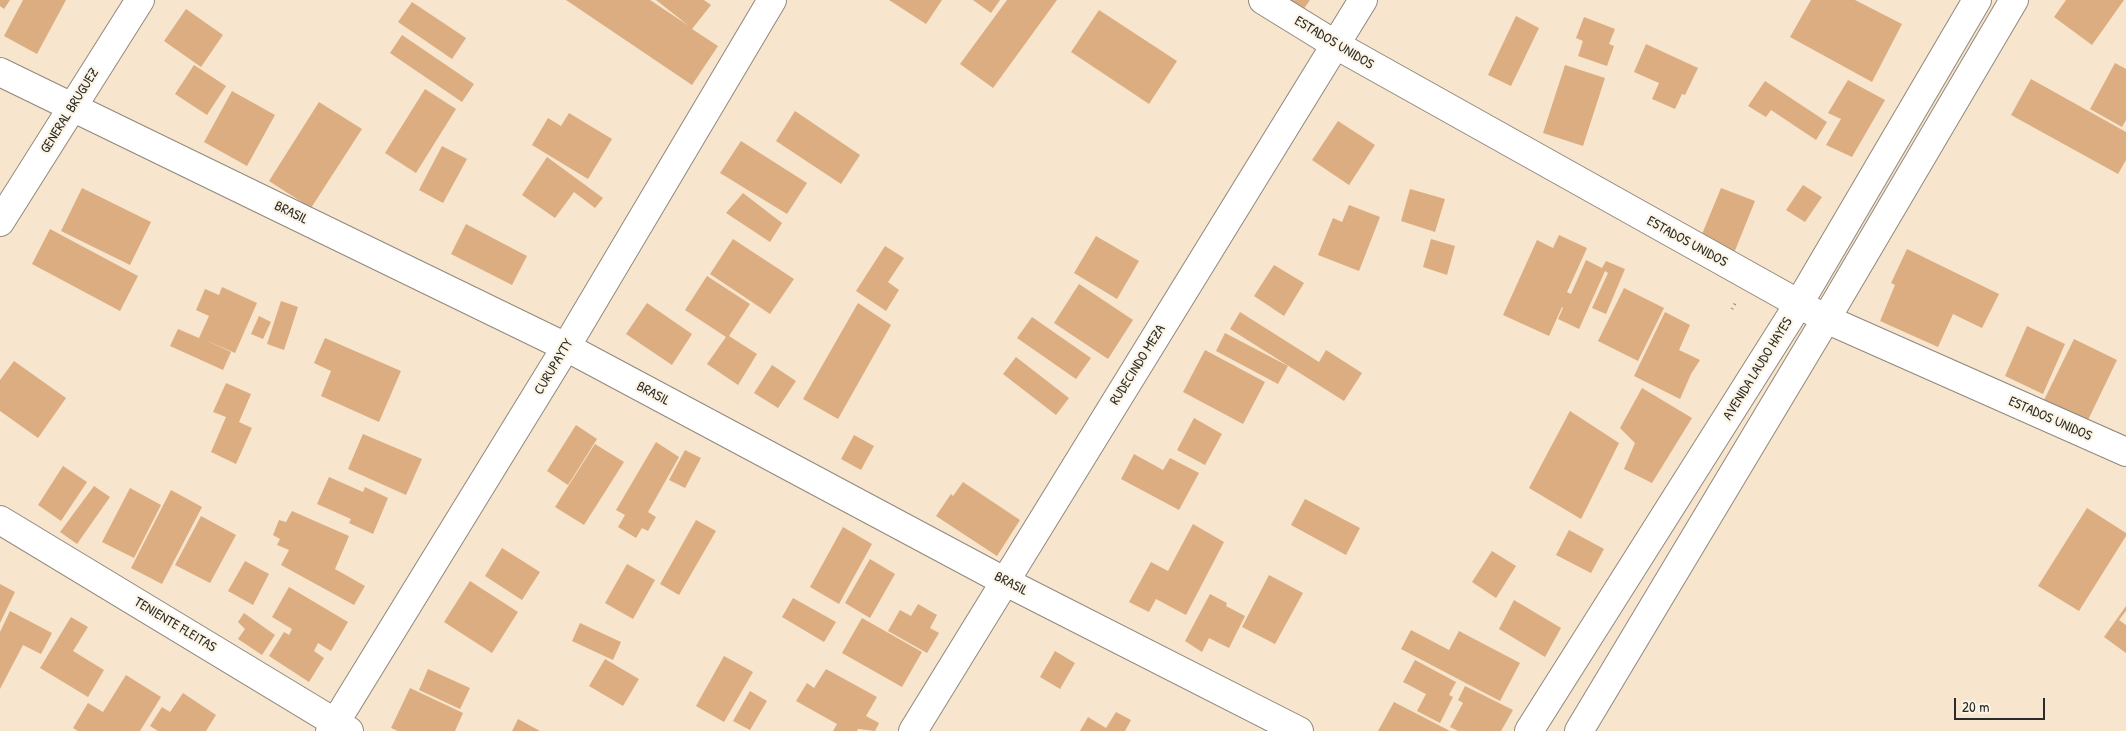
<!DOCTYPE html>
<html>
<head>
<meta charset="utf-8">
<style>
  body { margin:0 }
  #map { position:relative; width:2126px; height:731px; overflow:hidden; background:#f7e5cd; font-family:"Patrick Hand",sans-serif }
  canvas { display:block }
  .scale { position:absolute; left:1954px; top:698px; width:91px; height:22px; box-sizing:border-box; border:2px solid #2b2b2b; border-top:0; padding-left:6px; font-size:15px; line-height:18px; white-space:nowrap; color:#2b2b2b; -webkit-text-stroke:4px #fcf5e5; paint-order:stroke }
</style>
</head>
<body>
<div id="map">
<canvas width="2126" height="731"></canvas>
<div class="scale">20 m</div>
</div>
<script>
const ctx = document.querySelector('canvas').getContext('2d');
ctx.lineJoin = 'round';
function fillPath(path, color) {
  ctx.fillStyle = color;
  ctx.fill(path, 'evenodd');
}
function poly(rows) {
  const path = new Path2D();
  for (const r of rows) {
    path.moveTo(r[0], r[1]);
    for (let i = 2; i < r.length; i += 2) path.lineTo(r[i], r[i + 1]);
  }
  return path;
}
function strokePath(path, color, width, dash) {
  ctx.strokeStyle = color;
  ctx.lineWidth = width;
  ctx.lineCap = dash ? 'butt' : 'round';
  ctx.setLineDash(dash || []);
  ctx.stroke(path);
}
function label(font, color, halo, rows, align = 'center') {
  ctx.font = font + ' "Patrick Hand",sans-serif';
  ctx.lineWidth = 4.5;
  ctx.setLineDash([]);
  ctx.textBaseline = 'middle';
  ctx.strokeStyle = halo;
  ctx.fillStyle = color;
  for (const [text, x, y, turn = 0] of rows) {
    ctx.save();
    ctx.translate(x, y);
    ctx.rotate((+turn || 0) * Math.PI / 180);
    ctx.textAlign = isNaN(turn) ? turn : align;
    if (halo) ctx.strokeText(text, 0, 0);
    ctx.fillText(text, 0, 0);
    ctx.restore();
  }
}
fillPath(poly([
  [0,0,10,0,4,9,0,6],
  [23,0,66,0,37,54,4,36],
  [566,0,650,0,689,26,656,0,704,0,711,5,692,29,718,46,692,85],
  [889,0,942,0,926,24],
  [973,0,1000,0,991,13],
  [1007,0,1057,0,993,88,960,64],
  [1289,0,1310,0,1303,10],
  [1811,0,1855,0,1902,24,1872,82,1790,37],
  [2066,0,2124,0,2092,45,2054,17],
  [412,2,466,38,452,59,398,22],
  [186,9,223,35,201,67,164,41],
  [1099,10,1177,61,1149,104,1071,52],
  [1516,16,1539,28,1511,86,1488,75],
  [1584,17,1615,29,1609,44,1614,46,1607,66,1578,56,1583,41,1576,38],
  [402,35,474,84,462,102,390,53],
  [1646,44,1698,68,1685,95,1682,94,1675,109,1652,99,1659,83,1634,72],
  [2115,63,2126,69,2126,120,2122,127,2090,109],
  [194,65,226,86,207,115,175,94],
  [1565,65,1605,78,1583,146,1543,133],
  [2031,79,2126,132,2126,160,2118,174,2011,115],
  [1848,80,1885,100,1852,157,1826,145,1841,119,1828,113],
  [1765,81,1827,122,1816,140,1771,110,1766,117,1748,106],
  [425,89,456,109,416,173,385,153],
  [232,91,275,115,247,166,204,142],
  [319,102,362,129,311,208,269,181],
  [795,111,860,155,841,184,776,141],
  [569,113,612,139,588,179,532,145,548,118,561,126],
  [1338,121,1375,145,1349,185,1312,160],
  [741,141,807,183,787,214,720,173],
  [442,146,467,159,443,203,419,190],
  [547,157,603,198,595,208,574,192,555,218,522,195],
  [1803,185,1822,197,1805,222,1786,210],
  [82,188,151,222,130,265,61,231],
  [1721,188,1755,201,1734,253,1700,239],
  [1410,189,1445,199,1435,232,1401,221],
  [743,193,782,223,770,242,726,213],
  [1349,205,1380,217,1359,271,1318,255,1333,218,1342,222],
  [466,224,527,256,512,285,451,254],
  [50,229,138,276,120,311,32,264],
  [1559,235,1587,248,1567,292,1571,294,1586,260,1602,268,1606,261,1625,269,1606,314,1592,308,1608,273,1605,271,1579,329,1558,319,1563,308,1562,307,1549,336,1503,315,1537,240,1553,248],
  [1096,236,1139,261,1117,299,1074,273],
  [733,239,794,279,770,314,710,274],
  [1431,239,1455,246,1447,275,1423,267],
  [885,246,904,258,888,282,899,290,886,311,856,291],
  [1907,249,1999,294,1982,328,1953,314,1938,347,1880,321,1895,285,1891,283],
  [1274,265,1304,283,1284,316,1254,296],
  [707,276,750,304,729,336,757,354,738,385,707,364,726,337,685,310],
  [1079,284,1133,320,1108,359,1054,323],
  [222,287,257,303,235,353,203,339,231,352,223,370,170,346,178,329,199,338,209,316,196,310,205,289,219,295],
  [1624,288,1664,308,1638,361,1598,341],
  [281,301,298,307,284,350,267,344],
  [647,303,692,334,672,365,626,334],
  [858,303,891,325,838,419,803,399],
  [1240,312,1319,362,1326,350,1362,373,1344,401,1230,329],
  [1665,312,1690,325,1679,350,1700,360,1691,374,1680,399,1634,376],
  [259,316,271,322,263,339,251,334],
  [1032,317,1091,358,1076,379,1017,338],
  [2027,326,2065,344,2043,394,2005,376],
  [1225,333,1288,366,1278,384,1216,351],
  [325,338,401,371,379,422,321,396,331,371,314,363],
  [2074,339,2117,360,2087,422,2044,400],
  [1205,350,1265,382,1243,424,1183,392],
  [1016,357,1069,398,1056,415,1003,374],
  [14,361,66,398,38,438,0,411,0,380],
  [772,365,796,381,778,408,754,393],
  [226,383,251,394,239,422,252,428,236,464,211,452,226,417,213,412],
  [1642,388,1692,418,1652,483,1624,469,1635,443,1620,428],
  [1570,411,1619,443,1581,519,1529,488],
  [1194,418,1222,434,1205,465,1177,450],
  [576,425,597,439,568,485,547,471],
  [363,434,422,459,406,495,348,469],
  [854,435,874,446,861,470,841,459],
  [656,442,679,457,648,512,656,517,648,531,642,528,636,538,618,527,625,515,616,510],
  [595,444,624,462,584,525,555,507],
  [685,450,701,458,685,488,669,480],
  [1134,454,1163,470,1170,458,1199,473,1179,510,1121,479],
  [63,466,87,482,61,521,38,505],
  [329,477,363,492,365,487,388,498,373,534,349,523,351,519,317,504],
  [963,482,1020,520,997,556,936,516,951,494,953,496],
  [94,486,110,497,77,544,60,532],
  [130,488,161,505,134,558,102,542],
  [171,490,202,507,162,584,131,568],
  [1305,499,1360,528,1346,555,1291,525],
  [2087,508,2126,533,2126,536,2079,611,2038,586],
  [292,511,349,536,335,569,365,586,354,605,281,565,289,550,277,545,280,539,273,535,279,520,286,522],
  [201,516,236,535,210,583,175,565],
  [696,520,716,531,679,595,660,584],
  [1193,524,1224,542,1186,615,1156,599,1149,612,1129,602,1151,562,1168,571],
  [843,527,872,544,839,604,810,587],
  [1569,530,1604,549,1591,573,1556,555],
  [502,548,540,572,522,600,485,576],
  [1492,551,1516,566,1496,598,1472,582],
  [870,559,895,574,870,618,845,603],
  [245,561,269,574,253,605,228,591],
  [627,564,655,580,633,619,605,603],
  [1269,575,1303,593,1275,644,1242,627],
  [470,581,518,612,492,653,444,622],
  [0,584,15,592,0,623],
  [289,587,348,622,331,651,318,643,314,651,324,658,309,682,269,656,284,632,289,635,292,629,272,617],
  [1210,594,1227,603,1226,606,1245,616,1229,648,1209,638,1202,652,1185,641],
  [793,598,836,622,824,642,782,617],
  [1514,600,1561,628,1545,657,1499,629],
  [918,604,937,615,930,628,939,633,927,653,888,631,900,610,911,616],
  [2126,606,2126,611,2119,620,2126,625,2126,653,2104,637],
  [10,611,52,633,41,654,23,645,0,689,0,632],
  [244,613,275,635,262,655,238,639,245,629,238,622],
  [71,617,88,627,73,651,104,670,88,697,40,668],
  [862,618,922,652,902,687,842,653],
  [580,623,621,642,613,660,572,641],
  [1411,630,1449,650,1459,631,1520,663,1500,701,1401,649],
  [1055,651,1075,663,1060,689,1040,677],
  [724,656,753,672,724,722,696,706],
  [605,659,639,679,623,706,589,686],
  [1415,660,1456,682,1449,695,1453,697,1440,723,1417,711,1426,694,1403,682],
  [428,669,470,688,460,709,419,690],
  [826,669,877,697,866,716,879,723,875,731,858,729,857,731,833,731,837,724,796,701,807,683,814,688],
  [126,675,161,697,140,731,78,731,73,728,88,703,103,712],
  [1465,686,1513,710,1501,731,1458,731,1450,727,1463,703,1458,700],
  [410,688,463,713,455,731,398,731,391,728],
  [750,691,767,701,750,730,733,721],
  [183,693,216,715,206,731,158,731,150,726,162,707,170,712],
  [1394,702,1450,731,1378,731],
  [1116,712,1131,720,1125,731,1080,731,1088,717,1106,728],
  [518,719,540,731,512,731]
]), '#dcad81');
const minor = poly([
  [1263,0,1336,45,1826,319,2126,452],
  [0,72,566,347,1004,581,1299,731],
  [0,222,140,0],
  [0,520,349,731],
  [330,731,566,347,772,0],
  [913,731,1363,0]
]);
const tertiary = poly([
  [1529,731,1798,305,1977,0],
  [1579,731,1826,319,2014,0]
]);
strokePath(minor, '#91887c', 30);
strokePath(tertiary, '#91887c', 30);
strokePath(poly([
  [1732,309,1736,302]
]), '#91887c', 3, [1, 4]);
strokePath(minor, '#fff', 28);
strokePath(tertiary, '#fff', 28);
label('14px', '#2b2b2b', '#fcf5e5', [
  ["ESTADOS UNIDOS",1334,43,31],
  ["GENERAL BRUGUEZ",70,111,-58],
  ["BRASIL",291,213,26],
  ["ESTADOS UNIDOS",1687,242,29],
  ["RUDECINDO MEZA",1138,365,-58],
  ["CURUPAYTY",554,367,-59],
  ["AVENIDA LAUDO HAYES",1758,369,-58],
  ["BRASIL",653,394,28],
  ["ESTADOS UNIDOS",2050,419,24],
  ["BRASIL",1011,584,27],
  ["TENIENTE FLEITAS",175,625,31]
]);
</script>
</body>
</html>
